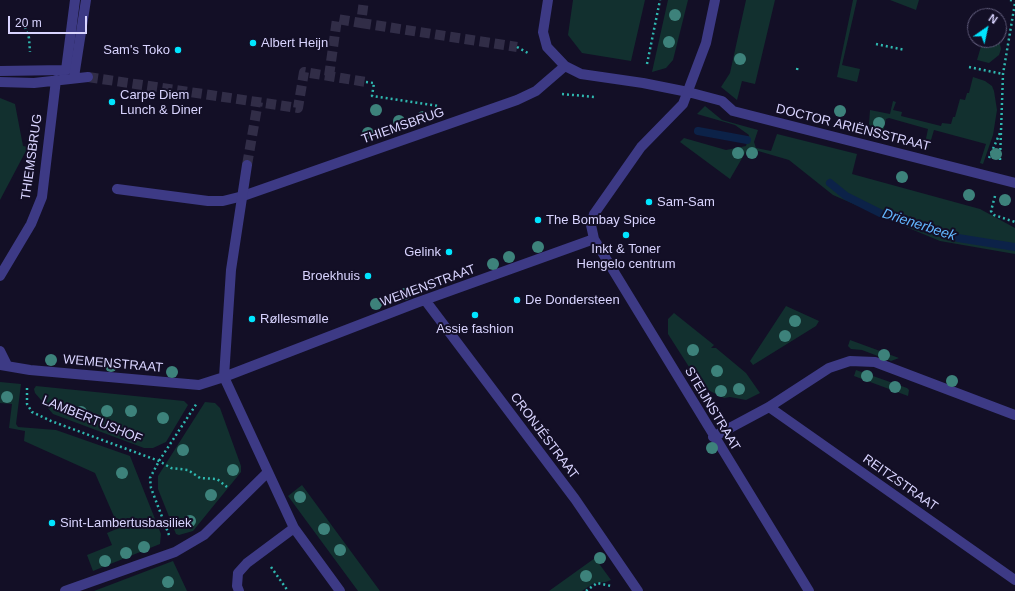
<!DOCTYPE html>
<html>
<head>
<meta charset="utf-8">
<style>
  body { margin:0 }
  #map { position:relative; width:1015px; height:591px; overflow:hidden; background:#130f26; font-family:Arial,sans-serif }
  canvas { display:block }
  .north { position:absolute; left:967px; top:8px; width:40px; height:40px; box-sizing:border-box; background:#130f26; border:1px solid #625e7d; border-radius:50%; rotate:34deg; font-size:11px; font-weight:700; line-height:16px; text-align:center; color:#d9d4ff }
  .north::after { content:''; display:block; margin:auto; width:14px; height:18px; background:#00e5ff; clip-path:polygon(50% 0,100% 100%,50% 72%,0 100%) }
  .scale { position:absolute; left:8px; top:16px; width:79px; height:18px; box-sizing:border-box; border:2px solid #d9d4ff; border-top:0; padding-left:5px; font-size:12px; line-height:14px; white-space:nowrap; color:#d9d4ff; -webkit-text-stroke:3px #130f26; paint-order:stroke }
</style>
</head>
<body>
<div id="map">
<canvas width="1015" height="591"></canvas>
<div class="north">N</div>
<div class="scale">20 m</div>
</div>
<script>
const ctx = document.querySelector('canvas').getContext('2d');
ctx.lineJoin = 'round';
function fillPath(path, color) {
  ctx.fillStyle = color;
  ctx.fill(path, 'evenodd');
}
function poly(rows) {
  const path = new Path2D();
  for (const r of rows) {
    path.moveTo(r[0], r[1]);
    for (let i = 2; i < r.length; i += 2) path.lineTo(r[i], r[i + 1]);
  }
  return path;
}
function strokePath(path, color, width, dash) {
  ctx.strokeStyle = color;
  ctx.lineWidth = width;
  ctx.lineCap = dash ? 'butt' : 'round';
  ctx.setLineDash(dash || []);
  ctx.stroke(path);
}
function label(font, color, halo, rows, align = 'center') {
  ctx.font = font + ' Arial,sans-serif';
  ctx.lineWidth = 4;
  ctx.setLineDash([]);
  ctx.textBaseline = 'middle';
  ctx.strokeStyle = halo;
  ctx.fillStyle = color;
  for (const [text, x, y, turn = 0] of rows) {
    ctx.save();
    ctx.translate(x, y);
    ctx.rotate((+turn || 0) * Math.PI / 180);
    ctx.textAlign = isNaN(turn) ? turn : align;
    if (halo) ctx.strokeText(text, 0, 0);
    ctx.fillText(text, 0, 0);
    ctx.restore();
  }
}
fillPath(poly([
  [573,0,645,0,631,61,582,53,568,35],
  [668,0,688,0,673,60,666,68,652,72],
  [746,0,775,0,755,84,742,81,737,100,721,87,730,73],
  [853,0,857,0,842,65,860,69,857,82,837,77],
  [890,0,922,0,919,0,916,10],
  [980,40,999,40,1001,49,999,55,989,63,977,60,982,43,980,43],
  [973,77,985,81,992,86,994,91,997,110,993,135,983,164,980,163,986,144,934,130,928,150,924,148,928,129,889,118,886,119,882,137,876,134,869,124,870,110,890,114,893,101,896,102,893,110,902,112,901,116,941,126,942,123,951,124,953,117,955,117,960,99,965,100,967,93,969,93],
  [0,98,15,104,23,146,28,147,0,200],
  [705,106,722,120,758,130,754,142,756,148,771,151,777,134,857,154,852,174,980,209,1015,228,1015,254,940,241,911,229,833,195,789,160,748,148,730,179,680,142,684,138,726,150,746,146,749,135,735,125,697,114],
  [786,306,819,321,816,326,753,365,750,361],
  [674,313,714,345,711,348,716,348,746,373,760,393,746,400,730,397,724,398,706,389,693,369,691,370,668,334,668,319],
  [850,340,899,358,891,361,862,350,851,349,848,346],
  [856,370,907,388,909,390,908,396,854,376],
  [0,382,21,384,16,424,18,427,56,430,130,456,161,534,160,544,93,571,87,555,112,545,107,533,119,528,95,473,24,441,25,431,9,428,12,404,0,403],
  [36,386,184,401,188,405,166,442,153,448,144,448,53,414,35,393,34,389],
  [205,402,215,403,220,408,241,466,241,472,193,531,179,535,176,534,158,489,158,476],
  [302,485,380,591,358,591,288,496],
  [595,558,611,580,606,582,594,583,582,591,549,591],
  [173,561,187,591,94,591]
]), '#12302f');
strokePath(poly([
  [698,131,747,140],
  [830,183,846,196,880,213,958,238,1015,247]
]), '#0c2248', 8);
strokePath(poly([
  [361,23,517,47],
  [329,76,337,19,361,23,364,0],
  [88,77,298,108,304,72,366,82],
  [247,165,258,102]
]), '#312d47', 10, [10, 5]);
strokePath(poly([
  [1010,0,1015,1],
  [25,27,29,38,30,52],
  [876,44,905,50],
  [517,47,528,53],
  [647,64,660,0],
  [969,67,1003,74],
  [797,70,798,65],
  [366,82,374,83,372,96,439,106],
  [562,94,595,97],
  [989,158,1000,133],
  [1000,160,1003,74,1015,3],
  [995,196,991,211,994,215,1015,222],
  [27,388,27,404,32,412,51,421,159,461,171,468,188,470,200,478,217,479,227,487],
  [169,535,151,488,150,478,159,461,197,403],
  [271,567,288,591],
  [586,591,597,583,611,586]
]), '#2fb8b0', 2.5, [2, 3]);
strokePath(poly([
  [548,0,543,32,547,47,565,66,581,74,643,83,688,92],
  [0,71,66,70,75,0],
  [117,189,208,201,223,201,243,196,517,100,536,91,565,66]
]), '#3d3a85', 10);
strokePath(poly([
  [715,0,706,43,683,104,641,147,594,214,591,225,594,239,809,591],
  [74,77,86,0],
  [0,82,34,83,88,77],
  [688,92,722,101,733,111,1015,183],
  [247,165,231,270,224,377,294,528,340,591],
  [0,276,31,224,42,197,56,80],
  [425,300,575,499,638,591],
  [0,351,7,365],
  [0,365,30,370,199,385,224,377,416,303,594,239],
  [769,407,1015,580],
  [713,437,769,407,829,368,850,361,875,362,1015,415],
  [65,591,175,552,204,535,268,472],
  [239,591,237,586,238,573,247,563,294,528]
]), '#3d3a85', 10);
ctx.fillStyle = '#3d827b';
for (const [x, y] of [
  [675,15],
  [669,42],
  [740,59],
  [376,110],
  [840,111],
  [423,117],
  [399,121],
  [879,123],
  [368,133],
  [738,153],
  [752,153],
  [996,154],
  [902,177],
  [969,195],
  [1005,200],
  [538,247],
  [509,257],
  [493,264],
  [405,294],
  [376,304],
  [795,321],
  [785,336],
  [693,350],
  [884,355],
  [51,360],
  [111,366],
  [717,371],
  [172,372],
  [867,376],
  [952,381],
  [895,387],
  [739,389],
  [721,391],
  [7,397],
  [107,411],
  [131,411],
  [81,412],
  [163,418],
  [712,448],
  [183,450],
  [233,470],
  [122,473],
  [211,495],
  [300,497],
  [190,521],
  [324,529],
  [144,547],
  [340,550],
  [126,553],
  [600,558],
  [105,561],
  [586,576],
  [168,582]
]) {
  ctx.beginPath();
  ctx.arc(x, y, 6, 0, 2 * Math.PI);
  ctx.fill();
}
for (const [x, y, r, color] of [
  [253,43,4,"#00e5ff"],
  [178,50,4,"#00e5ff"],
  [112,102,4,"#00e5ff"],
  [649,202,4,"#00e5ff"],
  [538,220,4,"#00e5ff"],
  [626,235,4,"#00e5ff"],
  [449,252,4,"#00e5ff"],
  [368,276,4,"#00e5ff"],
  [517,300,4,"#00e5ff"],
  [475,315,4,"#00e5ff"],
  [252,319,4,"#00e5ff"],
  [52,523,4,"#00e5ff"]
]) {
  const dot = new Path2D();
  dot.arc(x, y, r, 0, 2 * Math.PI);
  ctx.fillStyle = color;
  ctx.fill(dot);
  strokePath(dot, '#130f26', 1.5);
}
label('13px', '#d9d4ff', '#130f26', [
  ["Albert Heijn",261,43],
  ["Sam's Toko",170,50,"right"],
  ["Carpe Diem",120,95],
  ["Lunch & Diner",120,110],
  ["Sam-Sam",657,202],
  ["The Bombay Spice",546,220],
  ["Inkt & Toner",626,249,"center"],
  ["Hengelo centrum",626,264,"center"],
  ["Gelink",441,252,"right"],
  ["Broekhuis",360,276,"right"],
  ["De Dondersteen",525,300],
  ["Røllesmølle",260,319],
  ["Assie fashion",475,329,"center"],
  ["Sint-Lambertusbasiliek",60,523]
], 'left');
label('13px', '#d9d4ff', '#130f26', [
  ["THIEMSBRUG",403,126,-19],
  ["DOCTOR ARIËNSSTRAAT",853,128,14],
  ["THIEMSBRUG",32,157,-82],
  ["WEMENSTRAAT",428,286,-20],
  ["WEMENSTRAAT",113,364,5],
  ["STEIJNSTRAAT",712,409,59],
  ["LAMBERTUSHOF",92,420,22],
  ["CRONJÉSTRAAT",544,436,53],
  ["REITZSTRAAT",900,483,35]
]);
label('italic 14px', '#62b6ff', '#130f26', [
  ["Drienerbeek",919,225,18]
]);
</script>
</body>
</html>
